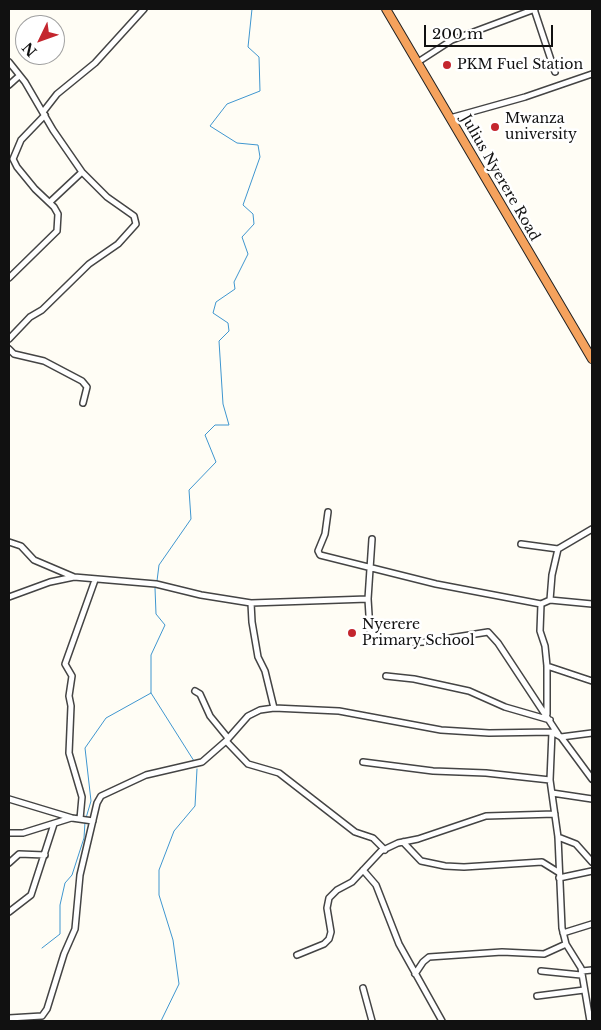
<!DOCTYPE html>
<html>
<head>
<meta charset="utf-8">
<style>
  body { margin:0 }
  #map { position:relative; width:601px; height:1030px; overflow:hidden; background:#fffdf5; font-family:"Libre Baskerville",serif }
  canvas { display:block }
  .frame { position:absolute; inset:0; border:10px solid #111; pointer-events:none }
  .north { position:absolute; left:15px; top:15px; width:50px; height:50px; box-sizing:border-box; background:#fff; border:1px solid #a0a0a0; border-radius:50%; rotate:228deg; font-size:14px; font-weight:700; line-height:20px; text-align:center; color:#111 }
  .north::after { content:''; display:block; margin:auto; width:18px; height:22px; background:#c4262e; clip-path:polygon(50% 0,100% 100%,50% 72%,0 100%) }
  .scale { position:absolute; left:424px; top:25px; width:129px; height:22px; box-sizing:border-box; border:2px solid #111; border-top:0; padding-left:6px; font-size:15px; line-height:18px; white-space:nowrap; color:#111; -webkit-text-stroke:4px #fff; paint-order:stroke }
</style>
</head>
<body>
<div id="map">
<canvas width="601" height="1030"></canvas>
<div class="frame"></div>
<div class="north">N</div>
<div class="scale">200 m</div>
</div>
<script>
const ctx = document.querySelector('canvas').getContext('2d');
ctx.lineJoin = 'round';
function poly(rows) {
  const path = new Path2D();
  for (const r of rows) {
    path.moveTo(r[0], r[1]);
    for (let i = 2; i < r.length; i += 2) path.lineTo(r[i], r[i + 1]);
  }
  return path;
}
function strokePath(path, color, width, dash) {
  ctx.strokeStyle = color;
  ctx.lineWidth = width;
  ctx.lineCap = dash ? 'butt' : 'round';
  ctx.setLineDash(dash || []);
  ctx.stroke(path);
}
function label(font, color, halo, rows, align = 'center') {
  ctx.font = font + ' "Libre Baskerville",serif';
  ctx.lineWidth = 5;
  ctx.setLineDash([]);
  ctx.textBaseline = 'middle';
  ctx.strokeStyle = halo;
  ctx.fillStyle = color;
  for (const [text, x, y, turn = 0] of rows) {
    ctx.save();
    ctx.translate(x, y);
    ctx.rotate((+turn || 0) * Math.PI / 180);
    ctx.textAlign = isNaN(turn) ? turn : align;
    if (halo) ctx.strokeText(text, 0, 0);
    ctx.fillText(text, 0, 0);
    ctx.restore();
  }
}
strokePath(poly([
  [157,581,159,565,191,519,189,490,216,462,205,435,215,425,229,425,223,404,219,341,229,331,228,323,213,313,216,302,235,289,234,282,248,254,242,237,254,224,253,214,243,205,260,157,258,145,237,143,210,126,227,104,260,91,259,57,248,47,252,9],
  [151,693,194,761],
  [86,818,91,801,85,748,106,718,151,693,151,655,165,625,156,614,155,588],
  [42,948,60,934,60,905,65,883,72,875,84,838,85,822],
  [161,1021,179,984,173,940,159,895,159,870,174,831,195,806,197,769]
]), '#3f96cf', 1);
const minor = poly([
  [534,9,555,72],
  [9,62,25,82,53,130,82,172,107,197,134,216,136,224,118,244,89,264,42,310,30,317,9,339],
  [418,62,452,40,535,9],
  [9,85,19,76],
  [43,112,57,94,95,63,144,9],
  [450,118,525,97,592,74],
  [50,202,82,172],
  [9,278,57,231,58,214,54,207,35,189,17,167,13,159,21,140,45,115],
  [9,349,14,354,44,361,82,381,87,387,83,403],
  [328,512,325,534,318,551,320,555,436,584,541,604],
  [372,539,368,599,370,631,373,639,388,643,425,642,488,632,498,643,558,734],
  [9,542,21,546,34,560,74,577,156,584,201,595,251,603,368,599],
  [521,544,558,549],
  [9,597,50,582,74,577],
  [550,600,552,575,558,549,592,529],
  [251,603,252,622,258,657,265,671,274,708],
  [541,604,540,631,545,646,547,666,547,714],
  [541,604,550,600,592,604],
  [547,666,592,681],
  [386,676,414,679,469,691,505,707,550,720],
  [195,691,200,694,210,716,228,738],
  [552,732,550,780,558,837,562,928,566,944,581,968,590,1021],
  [561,737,592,733],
  [226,741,248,764,279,773,355,832,373,838,385,850],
  [363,762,433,771,486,773,550,780],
  [552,793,592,799],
  [9,799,72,818,93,821],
  [80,819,82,797,69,753,71,706,69,696,72,676,65,664,95,580],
  [9,833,23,833,71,818],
  [558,837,576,844,592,862],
  [403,842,421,861,445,866,464,867,542,862,558,872],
  [9,863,19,854,45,855],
  [363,870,376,885,399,944,442,1021],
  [559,878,592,871],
  [9,912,31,895,54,824],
  [563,933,592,924],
  [297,955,324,944,329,939,331,932,327,908,329,898,337,890,352,882,381,851,398,843,418,839,486,816,555,814],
  [541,971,581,975],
  [582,971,592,970],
  [415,974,423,962,429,957,502,952,544,954,566,944],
  [363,988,372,1021],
  [537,996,584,990],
  [9,1018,42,1016,47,1009,64,954,75,929,80,875,97,803,101,796,146,775,202,762,226,741,248,716,260,710,274,708,339,711,441,730,489,733,552,732,561,737,592,779]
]);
const highway = poly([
  [386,9,592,359]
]);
strokePath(minor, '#444', 8);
strokePath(highway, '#222', 10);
strokePath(minor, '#fff', 5);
strokePath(highway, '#f5a25d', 8);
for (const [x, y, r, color] of [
  [447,65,5,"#c4262e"],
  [495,127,5,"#c4262e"],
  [352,633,5,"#c4262e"]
]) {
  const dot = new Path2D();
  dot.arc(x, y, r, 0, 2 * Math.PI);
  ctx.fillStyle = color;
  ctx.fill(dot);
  strokePath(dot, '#fff', 2);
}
label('14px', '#111', '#fff', [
  ["PKM Fuel Station",457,65],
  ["Mwanza",505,119],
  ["university",505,135],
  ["Nyerere",362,625],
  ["Primary School",362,641]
], 'left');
label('14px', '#111', '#fff', [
  ["Julius Nyerere Road",500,178,60]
]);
</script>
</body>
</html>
